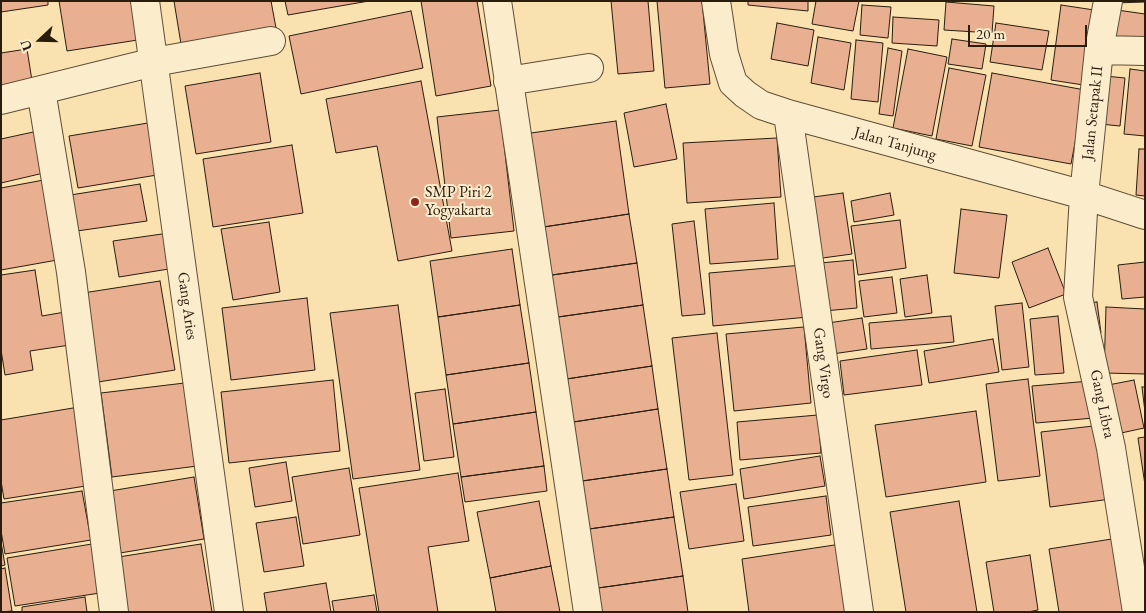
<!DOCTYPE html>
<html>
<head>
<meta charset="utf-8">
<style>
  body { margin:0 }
  #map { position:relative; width:1146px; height:613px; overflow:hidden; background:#f9e1b0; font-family:"EB Garamond",serif }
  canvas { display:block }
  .frame { position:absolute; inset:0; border:2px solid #291d0e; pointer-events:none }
  .north { position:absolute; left:15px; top:15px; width:50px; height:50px; -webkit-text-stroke:4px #fbeccc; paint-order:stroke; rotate:249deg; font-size:14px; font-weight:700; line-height:20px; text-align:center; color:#291d0e }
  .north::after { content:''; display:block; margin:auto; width:18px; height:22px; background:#291d0e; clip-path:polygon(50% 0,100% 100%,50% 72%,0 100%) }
  .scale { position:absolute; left:968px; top:25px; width:119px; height:22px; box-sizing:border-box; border:2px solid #291d0e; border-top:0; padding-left:6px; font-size:15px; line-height:18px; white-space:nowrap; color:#291d0e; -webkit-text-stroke:4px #fbeccc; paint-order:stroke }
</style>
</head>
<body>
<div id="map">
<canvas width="1146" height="613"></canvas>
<div class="frame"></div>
<div class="north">U</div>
<div class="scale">20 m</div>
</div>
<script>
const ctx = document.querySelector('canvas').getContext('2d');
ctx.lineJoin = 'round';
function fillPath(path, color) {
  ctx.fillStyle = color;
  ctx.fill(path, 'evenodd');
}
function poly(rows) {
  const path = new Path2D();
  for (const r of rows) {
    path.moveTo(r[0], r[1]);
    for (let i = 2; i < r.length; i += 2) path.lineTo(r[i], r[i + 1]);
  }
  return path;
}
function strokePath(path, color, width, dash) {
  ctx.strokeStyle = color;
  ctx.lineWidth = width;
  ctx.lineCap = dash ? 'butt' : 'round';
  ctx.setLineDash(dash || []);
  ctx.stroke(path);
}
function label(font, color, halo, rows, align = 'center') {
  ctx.font = font + ' "EB Garamond",serif';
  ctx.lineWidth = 4;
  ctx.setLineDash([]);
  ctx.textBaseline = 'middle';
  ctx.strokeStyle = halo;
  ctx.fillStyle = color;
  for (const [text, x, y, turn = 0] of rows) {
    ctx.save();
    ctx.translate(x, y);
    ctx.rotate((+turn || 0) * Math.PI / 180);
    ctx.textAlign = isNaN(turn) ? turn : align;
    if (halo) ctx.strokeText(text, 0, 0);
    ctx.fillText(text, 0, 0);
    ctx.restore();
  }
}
const building = poly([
  [1,1,48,1,48,5,1,12,1,1],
  [59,1,138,1,144,39,67,51,59,1],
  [174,1,271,1,276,28,181,44,174,1],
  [285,1,369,1,288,15,285,1],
  [421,1,477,1,491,86,436,96,421,1],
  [611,1,648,1,654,71,618,74,611,1],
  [657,1,702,1,710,84,665,88,657,1],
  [748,1,808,1,808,11,748,5,748,1],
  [816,1,859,1,853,31,812,24,816,1],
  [1114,1,1145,1,1145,2,1114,3,1114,1],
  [946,2,994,6,992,33,944,30,946,2],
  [862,5,891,7,888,38,860,35,862,5],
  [1061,5,1101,11,1090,86,1051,80,1061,5],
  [1110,9,1145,14,1145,43,1106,36,1110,9],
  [411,11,423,68,301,94,289,36,411,11],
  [893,17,939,20,937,46,892,43,893,17],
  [777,23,814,30,808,66,771,59,777,23],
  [996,23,1049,31,1042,70,990,62,996,23],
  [818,37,851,43,844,90,811,83,818,37],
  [952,39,986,44,982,69,948,64,952,39],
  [856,40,883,43,878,102,851,99,856,40],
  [888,48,902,51,893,116,879,114,888,48],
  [27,49,33,87,1,92,1,53,27,49],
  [908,49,947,57,932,136,893,128,908,49],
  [949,68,986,75,972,146,936,139,949,68],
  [1130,69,1145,71,1145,136,1124,134,1130,69],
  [260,73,271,142,196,154,185,86,260,73],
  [992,73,1085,90,1071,164,979,147,992,73],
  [1105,76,1125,78,1120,126,1100,124,1105,76],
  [421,81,452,251,398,261,377,146,336,153,326,99,421,81],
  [666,104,677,159,634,167,624,113,666,104],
  [500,110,514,231,451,238,437,117,500,110],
  [616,121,629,214,537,228,524,134,616,121],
  [148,123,157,175,78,188,69,136,148,123],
  [38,131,48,172,1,183,1,139,38,131],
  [777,138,781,197,687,203,683,143,777,138],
  [292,145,303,213,213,227,203,159,292,145],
  [1139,149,1145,149,1145,196,1136,195,1139,149],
  [49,179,63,259,1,270,1,188,49,179],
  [140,184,147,221,70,232,64,196,140,184],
  [843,193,852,254,815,259,806,198,843,193],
  [890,193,894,215,854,222,851,201,890,193],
  [774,203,778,259,710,264,705,209,774,203],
  [961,209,1007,215,999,278,954,273,961,209],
  [629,214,637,263,545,276,537,228,629,214],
  [900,220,906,268,858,275,851,226,900,220],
  [694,221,705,314,682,316,672,224,694,221],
  [269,222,280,292,233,300,221,229,269,222],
  [169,233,175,268,119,277,113,241,169,233],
  [1048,248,1066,294,1029,308,1012,262,1048,248],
  [512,249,520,305,438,317,430,261,512,249],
  [853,260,857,308,824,311,820,263,853,260],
  [1145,262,1145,297,1122,299,1118,265,1145,262],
  [637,263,643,305,551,318,545,276,637,263],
  [803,265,808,317,713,326,709,273,803,265],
  [35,270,42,316,65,312,70,345,30,351,33,370,5,375,1,350,1,275,35,270],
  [927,275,932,313,905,317,900,279,927,275],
  [892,277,897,313,864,317,859,281,892,277],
  [160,281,175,370,98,382,83,293,160,281],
  [307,298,315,370,231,380,222,308,307,298],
  [1097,302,1101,333,1090,334,1086,303,1097,302],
  [1022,303,1029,367,1002,370,995,306,1022,303],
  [398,305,420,470,353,479,330,313,398,305],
  [520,305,529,363,446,375,438,317,520,305],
  [643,305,652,366,560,380,551,318,643,305],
  [1106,307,1145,309,1145,374,1104,373,1106,307],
  [951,316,954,342,871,349,869,323,951,316],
  [1058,316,1064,373,1035,375,1030,319,1058,316],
  [862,318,867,349,832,354,828,323,862,318],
  [804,327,811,403,734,411,726,334,804,327],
  [717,333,733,475,689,480,672,338,717,333],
  [993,339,999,372,929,383,924,351,993,339],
  [917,350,922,385,844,395,840,361,917,350],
  [529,363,536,412,453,424,446,375,529,363],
  [652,366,658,409,567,423,560,380,652,366],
  [1028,379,1040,476,998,481,986,384,1028,379],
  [333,380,340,451,229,463,221,392,333,380],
  [1134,380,1144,428,1112,435,1103,386,1134,380],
  [1090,381,1094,418,1036,423,1032,386,1090,381],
  [193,382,205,465,112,477,101,393,193,382],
  [1142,387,1145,387,1145,412,1142,387],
  [445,389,454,457,424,461,415,393,445,389],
  [79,407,92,485,4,499,1,481,1,420,79,407],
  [658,409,667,469,575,482,567,423,658,409],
  [976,411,986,482,886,497,875,425,976,411],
  [536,412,544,466,461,477,453,424,536,412],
  [818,415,821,453,740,460,737,422,818,415],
  [1102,425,1111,499,1050,507,1041,432,1102,425],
  [1145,437,1145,485,1138,438,1145,437],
  [820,456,825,486,744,499,740,469,820,456],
  [286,462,292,501,255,507,249,468,286,462],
  [544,466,547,491,465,502,461,477,544,466],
  [349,468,360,535,303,544,292,477,349,468],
  [667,469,674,517,582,530,575,482,667,469],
  [458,473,469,541,428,547,438,612,379,612,359,488,458,473],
  [194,477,204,539,120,553,110,491,194,477],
  [736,484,744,541,689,549,680,492,736,484],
  [82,491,91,540,5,554,1,531,1,503,82,491],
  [826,496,831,535,753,546,748,507,826,496],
  [539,501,551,566,490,578,477,512,539,501],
  [959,501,977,612,906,612,890,512,959,501],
  [296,517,304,566,264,572,256,523,296,517],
  [674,517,683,576,591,589,582,530,674,517],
  [1118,538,1124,612,1059,612,1049,549,1118,538],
  [1,542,5,565,1,566,1,542],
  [92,544,100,593,15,606,7,558,92,544],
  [201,544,212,612,121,612,112,558,201,544],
  [841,544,851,612,749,612,742,559,841,544],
  [1030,555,1038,610,1028,612,994,612,986,562,1030,555],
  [551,566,560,612,496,612,490,578,551,566],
  [5,568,12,611,1,612,1,569,5,568],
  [683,576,688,612,594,612,591,589,683,576],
  [326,583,331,612,267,612,264,593,326,583],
  [374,595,377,612,334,612,332,601,374,595],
  [85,597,87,612,22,612,22,607,85,597]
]);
fillPath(building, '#e9af91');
strokePath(building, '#291d0e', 1);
const street = poly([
  [145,1,229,612],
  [497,1,588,612],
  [716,1,724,54,733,83,745,94,761,105,788,114,1084,195,1145,215],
  [1108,1,1099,50,1084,195,1078,297,1111,448,1137,612],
  [1099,50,1145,51],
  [508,81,589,68],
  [41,90,71,272,114,612],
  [1,100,154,62,271,41],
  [788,114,859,612]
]);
strokePath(street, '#5d4e36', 30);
strokePath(street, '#fbeccc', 28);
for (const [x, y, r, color] of [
  [415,202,5,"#8f2418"]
]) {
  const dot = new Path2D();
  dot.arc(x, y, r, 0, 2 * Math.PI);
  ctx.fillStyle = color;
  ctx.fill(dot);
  strokePath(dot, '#fbeccc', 2);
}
label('16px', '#291d0e', '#fbeccc', [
  ["Jalan Setapak II",1093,113,-84],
  ["Jalan Tanjung",895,144,16],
  ["Gang Aries",187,306,82],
  ["Gang Virgo",823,363,82],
  ["Gang Libra",1102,404,78]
]);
label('16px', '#291d0e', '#fbeccc', [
  ["SMP Piri 2",425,193],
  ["Yogyakarta",425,211]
], 'left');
</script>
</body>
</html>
